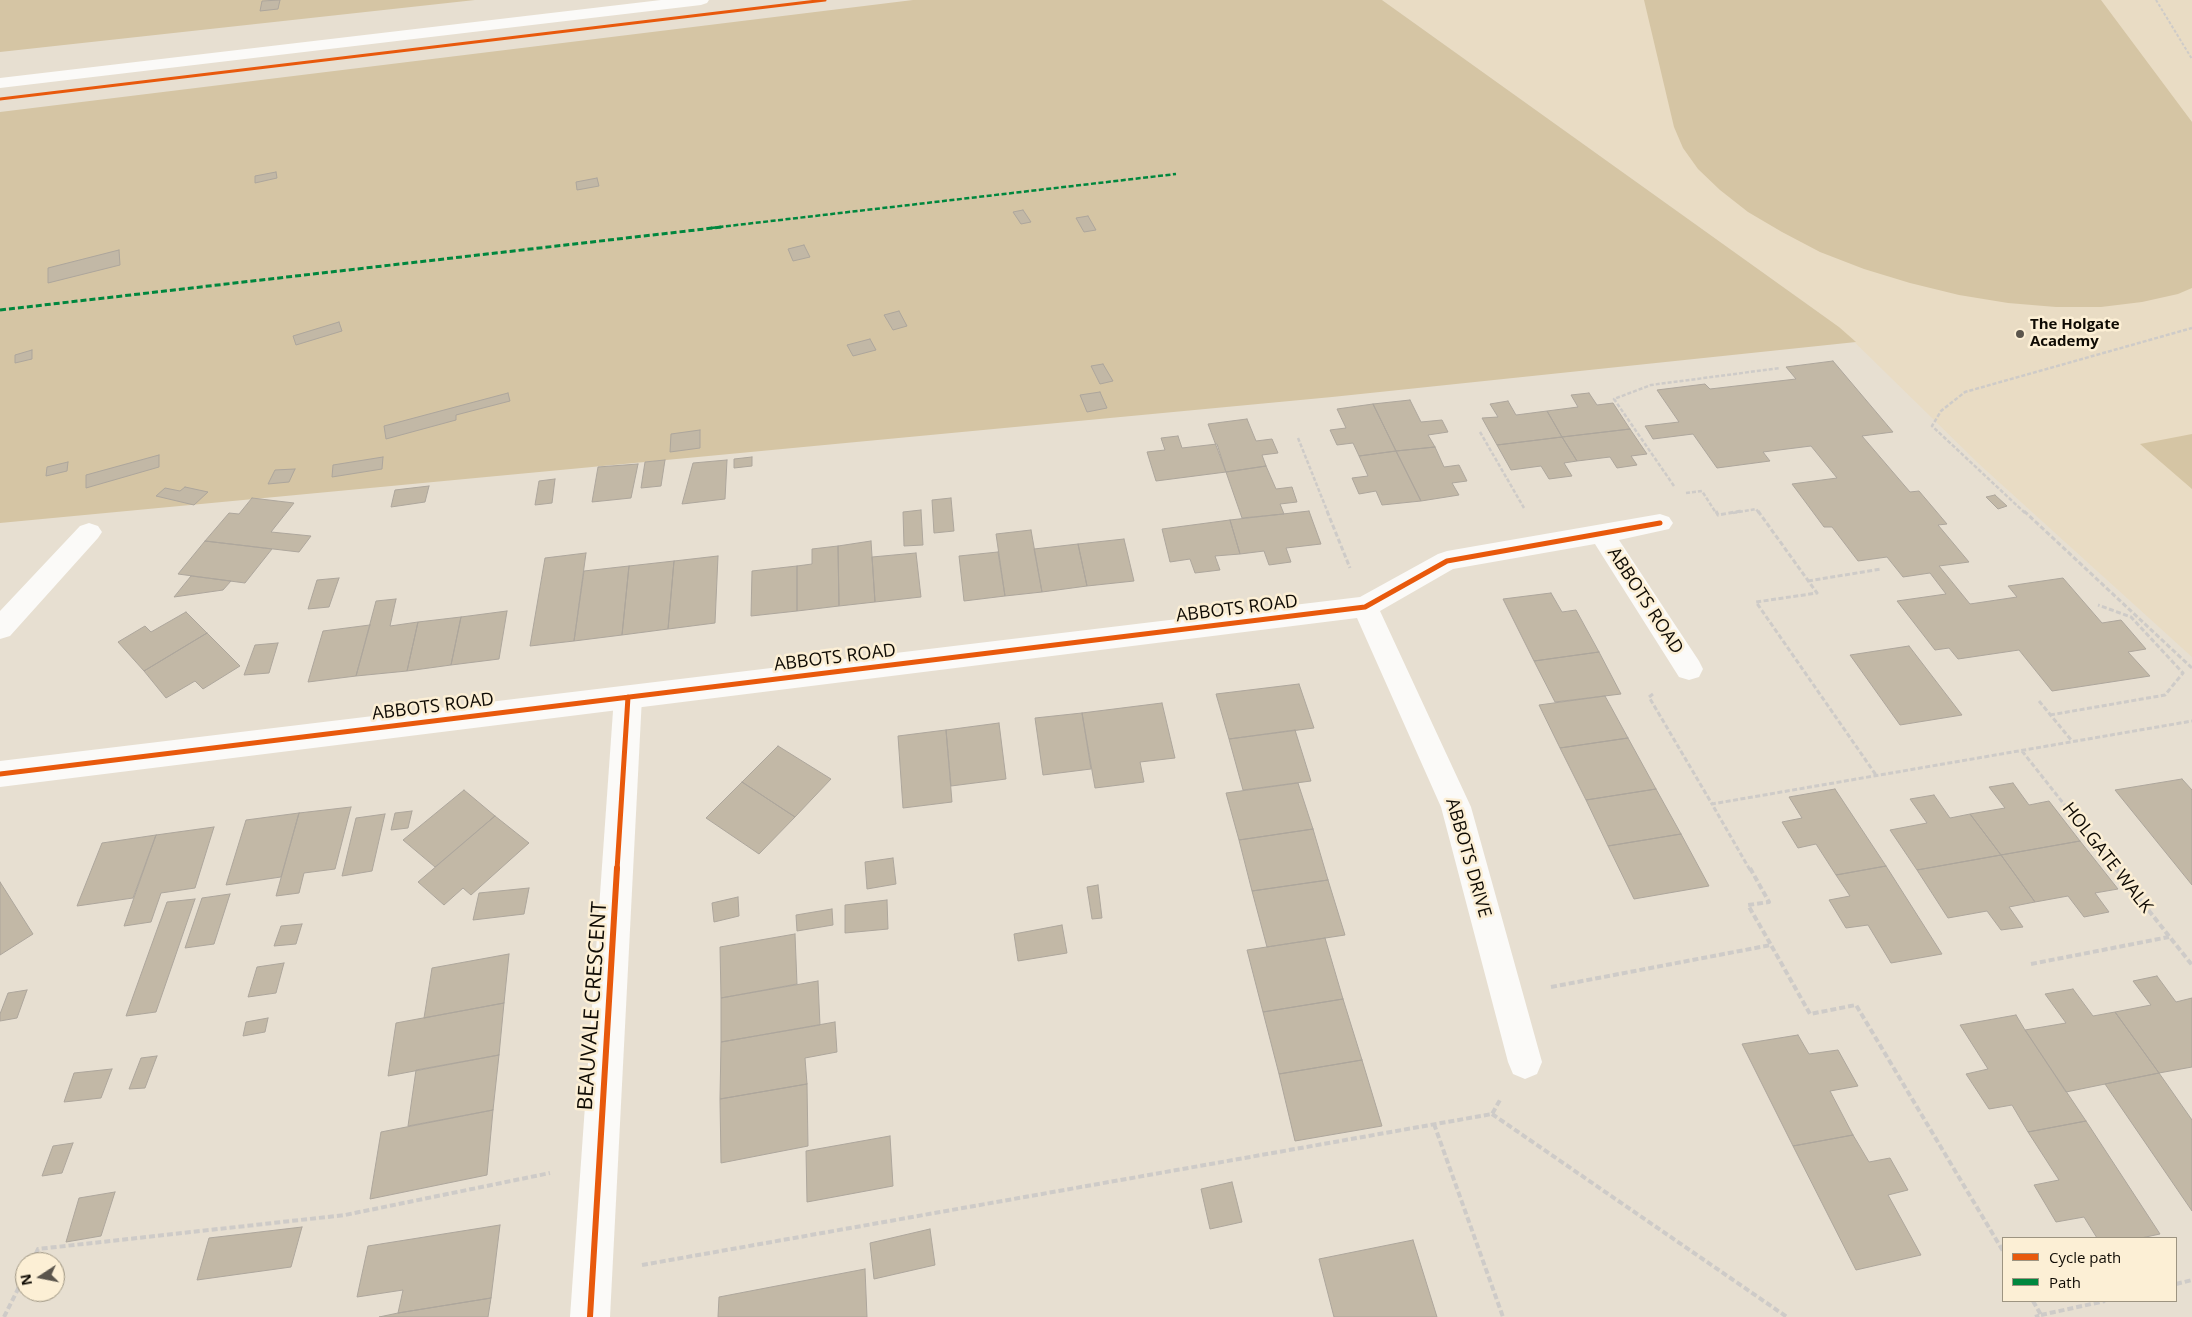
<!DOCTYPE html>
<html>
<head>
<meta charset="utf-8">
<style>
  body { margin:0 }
  #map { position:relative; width:2192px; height:1317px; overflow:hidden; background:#e7dfd1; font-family:"Open Sans",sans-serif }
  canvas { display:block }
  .legend { position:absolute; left:2002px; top:1237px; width:175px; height:65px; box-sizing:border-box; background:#fcefd5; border:1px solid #9d9481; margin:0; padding:6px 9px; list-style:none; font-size:15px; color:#0f0b04 }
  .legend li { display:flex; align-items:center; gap:10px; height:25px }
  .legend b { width:25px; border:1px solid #9d9481 }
  .north { position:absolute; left:15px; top:1252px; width:50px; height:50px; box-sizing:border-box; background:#fcefd5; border:1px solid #9d9481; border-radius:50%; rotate:259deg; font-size:14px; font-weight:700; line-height:20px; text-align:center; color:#0f0b04 }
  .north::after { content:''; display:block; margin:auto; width:18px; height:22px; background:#5b554c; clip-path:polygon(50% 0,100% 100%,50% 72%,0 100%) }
</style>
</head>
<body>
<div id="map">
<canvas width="2192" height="1317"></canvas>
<ul class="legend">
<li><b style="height:6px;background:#e8590c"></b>Cycle path</li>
<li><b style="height:6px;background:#00873e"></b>Path</li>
</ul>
<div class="north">N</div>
</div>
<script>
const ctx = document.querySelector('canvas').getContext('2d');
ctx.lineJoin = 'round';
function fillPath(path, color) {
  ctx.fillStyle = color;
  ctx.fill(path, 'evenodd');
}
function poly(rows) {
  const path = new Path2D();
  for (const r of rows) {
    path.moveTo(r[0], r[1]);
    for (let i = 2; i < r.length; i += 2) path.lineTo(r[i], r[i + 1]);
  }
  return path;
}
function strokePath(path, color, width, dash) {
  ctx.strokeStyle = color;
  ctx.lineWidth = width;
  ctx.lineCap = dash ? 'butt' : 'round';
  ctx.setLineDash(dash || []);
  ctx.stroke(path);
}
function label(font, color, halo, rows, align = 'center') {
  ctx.font = font + ' "Open Sans",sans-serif';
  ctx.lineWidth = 5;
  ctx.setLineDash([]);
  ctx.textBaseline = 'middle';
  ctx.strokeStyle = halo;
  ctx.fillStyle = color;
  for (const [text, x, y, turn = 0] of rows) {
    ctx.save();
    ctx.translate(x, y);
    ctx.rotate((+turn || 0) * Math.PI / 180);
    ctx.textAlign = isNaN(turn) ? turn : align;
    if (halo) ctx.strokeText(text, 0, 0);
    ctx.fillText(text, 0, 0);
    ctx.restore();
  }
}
fillPath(poly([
  [1382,0,2192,0,2192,657,1979,464,1839,327]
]), '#e9dcc4');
fillPath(poly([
  [0,0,475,0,0,52],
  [913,0,1382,0,1839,327,1856,342,1332,397,0,523,0,112],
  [1644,0,2101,0,2192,122,2192,288,2178,294,2142,302,2101,307,2056,307,2008,303,1959,295,1910,283,1864,269,1820,252,1782,232,1748,212,1720,190,1698,169,1683,148,1674,127],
  [2192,434,2192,489,2140,444]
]), '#d5c5a4');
const building = poly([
  [280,0,278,9,260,11,262,1,280,0],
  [276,172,277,178,255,183,255,176,276,172],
  [597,178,599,186,577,190,576,182,597,178],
  [1023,210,1031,222,1021,224,1013,212,1023,210],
  [1088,216,1096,230,1084,232,1076,218,1088,216],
  [804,245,810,257,793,261,788,249,804,245],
  [119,250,120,265,48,283,48,268,119,250],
  [899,311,907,326,893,330,884,315,899,311],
  [339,322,342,331,296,345,293,336,339,322],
  [870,339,876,350,853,356,847,345,870,339],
  [32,350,32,359,15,363,15,355,32,350],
  [1833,361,1893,432,1862,436,1910,492,1919,491,1947,524,1938,525,1969,562,1939,566,1970,604,2017,597,2008,586,2063,578,2102,623,2121,620,2146,649,2128,652,2150,676,2052,691,2019,650,1958,659,1949,648,1935,650,1897,601,1946,594,1930,573,1903,577,1887,557,1858,561,1832,527,1824,527,1792,484,1837,478,1811,446,1763,452,1770,461,1717,468,1693,434,1653,439,1645,426,1679,422,1657,390,1705,384,1710,389,1796,379,1786,367,1833,361],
  [1103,364,1113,381,1100,384,1091,366,1103,364],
  [1100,392,1107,408,1087,412,1080,395,1100,392],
  [508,393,510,401,456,415,456,420,386,439,384,426,508,393],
  [1589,393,1597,405,1613,403,1630,429,1562,437,1547,411,1578,407,1571,395,1589,393],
  [1410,400,1421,422,1442,420,1448,432,1428,435,1435,447,1396,451,1373,404,1410,400],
  [1508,401,1516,415,1547,411,1562,437,1497,445,1482,418,1498,417,1490,404,1508,401],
  [1373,404,1396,451,1359,456,1353,443,1337,445,1330,430,1346,428,1337,409,1373,404],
  [1247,419,1256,441,1272,439,1278,453,1262,455,1266,466,1226,472,1208,424,1247,419],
  [1630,429,1647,454,1631,456,1637,465,1617,468,1610,457,1577,461,1562,437,1630,429],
  [700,430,700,448,670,452,671,434,700,430],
  [1178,436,1182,448,1217,444,1226,472,1156,481,1147,452,1165,450,1161,438,1178,436],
  [1562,437,1577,461,1564,463,1572,476,1549,479,1541,466,1511,470,1497,445,1562,437],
  [1435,447,1444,467,1459,465,1467,481,1452,483,1459,495,1421,501,1396,451,1435,447],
  [1396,451,1421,501,1382,505,1376,491,1359,494,1352,478,1368,476,1359,456,1396,451],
  [159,455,159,467,86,488,86,475,159,455],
  [383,457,382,469,332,477,333,465,383,457],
  [752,457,752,466,734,468,734,459,752,457],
  [665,460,661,486,641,488,645,462,665,460],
  [727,460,725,499,682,504,693,463,727,460],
  [68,462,67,471,46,476,47,467,68,462],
  [638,464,631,498,592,502,598,467,638,464],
  [1266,466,1276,489,1292,487,1297,502,1280,504,1284,514,1242,518,1226,472,1266,466],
  [295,469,289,482,268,484,275,470,295,469],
  [555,479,552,503,535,505,539,481,555,479],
  [429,486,425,502,391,507,395,490,429,486],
  [185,487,208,492,194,505,156,496,165,488,180,491,185,487],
  [1995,495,2007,506,1998,509,1986,497,1995,495],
  [252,498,294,503,271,532,311,536,299,552,205,541,229,513,239,514,252,498],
  [951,498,954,531,934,533,932,500,951,498],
  [921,510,923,545,904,546,903,512,921,510],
  [1309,511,1321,544,1286,548,1291,562,1269,565,1264,551,1240,554,1230,520,1309,511],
  [1230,520,1240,554,1215,556,1220,570,1195,573,1190,559,1170,562,1162,529,1230,520],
  [1031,530,1042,592,1005,596,996,534,1031,530],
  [1124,539,1134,581,1087,586,1078,544,1124,539],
  [205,541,272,549,245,583,178,574,205,541],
  [871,541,875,602,839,606,838,546,871,541],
  [1078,544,1087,586,1042,592,1034,549,1078,544],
  [838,546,839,606,797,611,797,566,812,564,812,549,838,546],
  [998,552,1005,596,964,601,959,556,998,552],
  [586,553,574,641,530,646,545,558,586,553],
  [916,553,921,597,875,602,872,557,916,553],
  [718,556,715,623,668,629,674,561,718,556],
  [674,561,668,629,622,635,629,566,674,561],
  [629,566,622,635,574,641,584,571,629,566],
  [797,566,797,611,751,616,752,571,797,566],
  [191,576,231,581,223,590,174,597,191,576],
  [339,578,329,607,308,609,317,580,339,578],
  [1551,593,1562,612,1576,610,1599,652,1534,661,1503,599,1551,593],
  [396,599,390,626,418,622,407,671,356,676,376,601,396,599],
  [507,611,499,659,451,665,461,617,507,611],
  [186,612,207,633,144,671,118,642,145,626,151,632,186,612],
  [461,617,451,665,407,671,418,622,461,617],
  [370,625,356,676,308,682,323,631,370,625],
  [207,633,240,666,203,689,195,681,166,698,144,671,207,633],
  [278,643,269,673,244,675,255,645,278,643],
  [1909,646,1962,715,1900,725,1850,655,1909,646],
  [1599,652,1621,694,1555,702,1534,661,1599,652],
  [1299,684,1314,728,1229,739,1216,694,1299,684],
  [1605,696,1628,738,1560,748,1539,705,1605,696],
  [1162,703,1175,758,1140,762,1144,782,1095,788,1082,713,1162,703],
  [1082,713,1091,769,1043,775,1035,718,1082,713],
  [999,723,1006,779,951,786,946,730,999,723],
  [946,730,952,802,903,808,898,736,946,730],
  [1295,730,1311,781,1243,790,1229,739,1295,730],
  [1628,738,1656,789,1586,800,1560,748,1628,738],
  [778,746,831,779,795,817,742,782,778,746],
  [2182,779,2192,790,2192,885,2115,790,2182,779],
  [742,782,795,817,759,854,706,818,742,782],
  [1298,783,1313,829,1239,840,1226,793,1298,783],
  [2013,783,2029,805,2049,801,2080,841,2001,855,1970,814,2005,808,1989,787,2013,783],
  [1656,789,1681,834,1608,846,1586,800,1656,789],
  [1835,789,1886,866,1836,875,1816,844,1798,848,1782,822,1802,818,1789,797,1835,789],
  [464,790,495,816,435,867,403,840,464,790],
  [1934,795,1950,818,1970,814,2001,855,1917,870,1890,830,1927,823,1910,799,1934,795],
  [351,807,335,869,304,873,299,893,276,896,299,813,351,807],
  [412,811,408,828,391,830,395,813,412,811],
  [299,813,281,877,226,885,246,820,299,813],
  [385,814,372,871,342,876,356,818,385,814],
  [495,816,529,843,471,895,463,888,444,905,418,882,495,816],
  [214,827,195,888,161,893,151,922,124,926,156,835,214,827],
  [1313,829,1328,880,1252,891,1239,840,1313,829],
  [1681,834,1709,886,1634,899,1608,846,1681,834],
  [156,835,133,898,77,906,102,843,156,835],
  [2080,841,2118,889,2095,893,2109,912,2084,917,2068,896,2035,902,2001,855,2080,841],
  [2001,855,2035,902,2009,907,2023,927,2001,930,1987,911,1948,918,1917,870,2001,855],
  [893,858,896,884,867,889,865,862,893,858],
  [1886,866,1942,954,1891,963,1868,925,1846,928,1829,900,1850,896,1836,875,1886,866],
  [1328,880,1345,935,1267,947,1252,891,1328,880],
  [0,882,33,934,0,955,0,882],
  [1098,885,1102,918,1092,919,1087,887,1098,885],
  [529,888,524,914,473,920,479,893,529,888],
  [230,894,214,944,185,948,202,898,230,894],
  [738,897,739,916,714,922,712,903,738,897],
  [195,899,156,1012,126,1016,167,902,195,899],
  [887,900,888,929,845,933,845,905,887,900],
  [832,909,833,925,797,931,796,915,832,909],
  [302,924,296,944,274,946,281,926,302,924],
  [1062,925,1067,953,1018,961,1014,934,1062,925],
  [795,934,797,984,721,998,720,947,795,934],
  [1325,938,1343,999,1263,1012,1247,950,1325,938],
  [509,954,504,1003,424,1018,432,968,509,954],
  [284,963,276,993,248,997,257,967,284,963],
  [2157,976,2176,1002,2192,998,2192,1067,2159,1073,2115,1012,2151,1005,2133,981,2157,976],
  [818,981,820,1025,721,1042,721,998,818,981],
  [2073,989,2093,1016,2115,1012,2159,1073,2066,1092,2025,1030,2066,1023,2045,994,2073,989],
  [27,990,17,1018,0,1021,0,1014,8,993,27,990],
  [1343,999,1362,1060,1279,1074,1263,1012,1343,999],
  [504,1003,499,1055,388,1076,396,1023,504,1003],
  [2016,1015,2025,1030,2086,1121,2028,1132,2012,1105,1989,1109,1966,1074,1988,1069,1960,1025,2016,1015],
  [268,1018,265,1032,243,1036,246,1022,268,1018],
  [835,1022,837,1052,805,1058,807,1084,720,1099,721,1042,835,1022],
  [1798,1035,1809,1054,1838,1050,1858,1086,1830,1091,1853,1135,1793,1146,1742,1044,1798,1035],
  [499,1055,493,1110,408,1126,416,1070,499,1055],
  [157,1056,145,1088,129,1089,141,1058,157,1056],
  [1362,1060,1382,1126,1295,1141,1279,1074,1362,1060],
  [112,1069,101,1098,64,1102,74,1073,112,1069],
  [2159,1073,2192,1120,2192,1211,2105,1084,2159,1073],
  [807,1084,808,1146,721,1163,720,1099,807,1084],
  [493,1110,487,1175,370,1199,381,1132,493,1110],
  [2086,1121,2160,1234,2141,1238,2097,1238,2084,1217,2056,1222,2034,1185,2059,1180,2028,1132,2086,1121],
  [1853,1135,1869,1162,1890,1158,1908,1190,1888,1195,1921,1255,1856,1270,1793,1146,1853,1135],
  [890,1136,893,1186,807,1202,806,1151,890,1136],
  [73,1143,62,1173,42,1176,53,1146,73,1143],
  [1232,1182,1242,1222,1210,1229,1201,1189,1232,1182],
  [115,1192,101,1236,66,1242,79,1198,115,1192],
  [500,1225,491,1298,398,1313,403,1290,357,1297,368,1246,500,1225],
  [302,1227,291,1267,197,1280,209,1238,302,1227],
  [930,1229,935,1265,874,1279,870,1243,930,1229],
  [1413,1240,1437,1317,1334,1317,1319,1259,1413,1240],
  [865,1269,867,1317,718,1317,719,1297,865,1269],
  [491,1298,488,1317,379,1317,398,1313,491,1298]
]);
fillPath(building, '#c2b8a6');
strokePath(building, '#ada69c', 1);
strokePath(poly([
  [2156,0,2192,59]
]), '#cecbc8', 2, [3, 2]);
strokePath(poly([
  [1480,432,1524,508],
  [1298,438,1328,513],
  [1674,486,1614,399,1651,385,1780,368],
  [1686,493,1702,491,1716,513],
  [1733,513,1756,509,1759,513],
  [2025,513,1932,426,1941,411,1965,392,2192,328]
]), '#cecbc8', 2.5, [4, 2]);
strokePath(poly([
  [1327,511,1350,568],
  [1716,511,1718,515,1741,511],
  [1758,511,1817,593,1756,602,1876,775],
  [2024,511,2192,668],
  [1808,581,1881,569],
  [1653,694,1649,697,1712,804],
  [2039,701,2072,741],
  [2050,715,2165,695,2183,673,2131,617,2098,605],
  [2022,751,2116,870],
  [1750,870,1712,804,2192,721]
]), '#cecbc8', 3, [5, 2.5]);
strokePath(poly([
  [1750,868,1769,902,1748,905,1771,945],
  [2115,868,2192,965],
  [2031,964,2169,937],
  [1551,987,1771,945,1810,1014,1856,1005,2003,1251],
  [1492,1114,1787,1317],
  [1434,1124,1503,1317],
  [32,1262,38,1249,345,1215,550,1173],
  [642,1265,1492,1114,1500,1100],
  [2176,1284,2192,1280],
  [2033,1301,2041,1315,2035,1317],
  [2041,1315,2105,1301],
  [4,1317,25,1275]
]), '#cecbc8', 4, [6, 3]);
fillPath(poly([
  [1660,514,1669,517,1673,523,1669,529,1619,540,1699,661,1703,669,1699,677,1689,680,1679,677,1595,544,1453,569,1380,611,1471,807,1542,1062,1537,1074,1525,1079,1513,1074,1508,1062,1441,807,1357,618,0,787,0,761,1360,597,1438,554,1447,551,1660,514],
  [89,523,98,526,102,532,98,538,10,636,0,639,0,611,80,526,89,523]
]), '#fbfaf8');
fillPath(poly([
  [628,686,638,689,642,697,610,1317,570,1317,614,697,618,689,628,686]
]), '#fbfaf8');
fillPath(poly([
  [661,0,709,0,707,3,701,5,0,88,0,78,661,0]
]), '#fbfaf8');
strokePath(poly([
  [711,228,1176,174]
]), '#00873e', 2.5, [5, 2.5]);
strokePath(poly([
  [0,310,722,227]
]), '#00873e', 3, [6, 3]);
strokePath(poly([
  [0,99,825,0]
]), '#e8590c', 3);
strokePath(poly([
  [0,774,1365,607,1447,561,1660,523],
  [617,870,628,697]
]), '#e8590c', 5);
strokePath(poly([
  [590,1317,617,868]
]), '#e8590c', 6);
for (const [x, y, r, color] of [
  [2020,334,5,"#5b554c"]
]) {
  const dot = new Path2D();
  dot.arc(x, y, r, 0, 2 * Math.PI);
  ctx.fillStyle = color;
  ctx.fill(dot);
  strokePath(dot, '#fcefd5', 2);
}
label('bold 15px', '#0f0b04', '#fcefd5', [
  ["The Holgate",2030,325],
  ["Academy",2030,342]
], 'left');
label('18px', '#0f0b04', '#fcefd5', [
  ["ABBOTS ROAD",1645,601,57],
  ["ABBOTS ROAD",1237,609,-7],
  ["ABBOTS ROAD",835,658,-7],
  ["ABBOTS ROAD",433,707,-7],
  ["ABBOTS DRIVE",1468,858,74],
  ["HOLGATE WALK",2107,858,52]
]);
label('21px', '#0f0b04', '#fcefd5', [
  ["BEAUVALE CRESCENT",593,1006,-86]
]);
</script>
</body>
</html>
